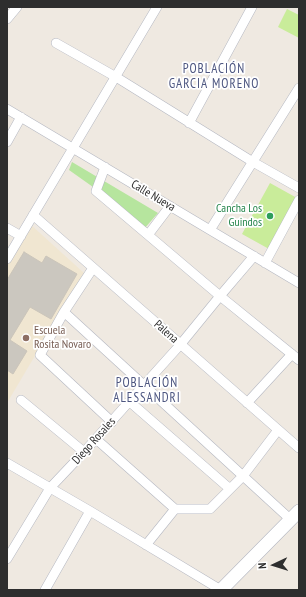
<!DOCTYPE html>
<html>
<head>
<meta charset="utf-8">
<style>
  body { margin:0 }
  #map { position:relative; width:306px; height:597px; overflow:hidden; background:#efe9e1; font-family:"PT Sans Narrow",sans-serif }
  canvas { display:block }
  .frame { position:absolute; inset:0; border:8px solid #2e2e2e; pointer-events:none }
  .north { position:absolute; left:254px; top:545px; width:40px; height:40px; -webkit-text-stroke:3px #fff; paint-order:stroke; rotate:266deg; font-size:11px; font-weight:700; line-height:16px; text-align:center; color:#2e2e2e }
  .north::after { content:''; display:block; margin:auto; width:14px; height:18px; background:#2e2e2e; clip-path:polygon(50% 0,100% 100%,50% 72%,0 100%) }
</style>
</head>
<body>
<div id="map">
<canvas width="306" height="597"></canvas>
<div class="frame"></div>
<div class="north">N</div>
</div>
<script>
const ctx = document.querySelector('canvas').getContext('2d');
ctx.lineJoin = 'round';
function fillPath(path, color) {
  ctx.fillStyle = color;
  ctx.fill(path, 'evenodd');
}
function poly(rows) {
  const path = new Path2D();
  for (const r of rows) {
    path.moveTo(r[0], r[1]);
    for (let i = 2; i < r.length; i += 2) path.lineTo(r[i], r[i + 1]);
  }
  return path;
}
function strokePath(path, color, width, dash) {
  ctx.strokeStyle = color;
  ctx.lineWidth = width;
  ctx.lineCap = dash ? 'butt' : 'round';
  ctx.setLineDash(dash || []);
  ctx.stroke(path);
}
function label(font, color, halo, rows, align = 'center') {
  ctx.font = font + ' "PT Sans Narrow",sans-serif';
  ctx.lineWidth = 3.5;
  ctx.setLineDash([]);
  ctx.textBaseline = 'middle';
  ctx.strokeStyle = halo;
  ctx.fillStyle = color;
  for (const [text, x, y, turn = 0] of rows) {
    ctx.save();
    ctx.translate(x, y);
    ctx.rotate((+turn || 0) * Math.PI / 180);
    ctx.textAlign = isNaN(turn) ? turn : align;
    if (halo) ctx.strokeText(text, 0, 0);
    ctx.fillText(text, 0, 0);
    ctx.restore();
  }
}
fillPath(poly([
  [30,224,84,273,7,403,7,262]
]), '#f0e6d1');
fillPath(poly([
  [72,162,158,213,144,229,93,187,69,170]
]), '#b6e59e');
fillPath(poly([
  [287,9,299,15,299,38,278,27],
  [270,183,297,198,269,249,242,234]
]), '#c9ec9a');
const building = poly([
  [24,252,42,263,46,256,77,274,51,319,30,307,10,340,27,351,13,374,7,370,7,280,24,252]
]);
fillPath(building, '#cbc7bf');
strokePath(building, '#cbc5ba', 1);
const street = poly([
  [7,19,17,7],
  [56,43,116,77,253,162,299,188],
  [7,109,299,283],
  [189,123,252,7],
  [7,142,21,117],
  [105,167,96,191,220,296,299,360],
  [33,215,299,448],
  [7,228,21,236],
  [210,230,299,88],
  [148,235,170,206],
  [7,259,157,7],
  [265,263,299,200],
  [93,268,64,312,40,355,112,422],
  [64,312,290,519],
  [21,400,84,452],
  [130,402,230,489],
  [247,403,292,354],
  [96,439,175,509],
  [7,463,90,511,221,590],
  [146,545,175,509,210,509,243,476,278,430],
  [7,559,50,488,84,452,180,345,220,296,254,256],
  [45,590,90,511]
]);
const secondary = poly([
  [221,590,299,511]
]);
strokePath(street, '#b4b7c1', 10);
strokePath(secondary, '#b4b7c1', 14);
strokePath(street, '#fff', 9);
strokePath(secondary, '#fff', 13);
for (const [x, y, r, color] of [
  [270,216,4,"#2e9e5b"],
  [26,338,4,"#8d6e63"]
]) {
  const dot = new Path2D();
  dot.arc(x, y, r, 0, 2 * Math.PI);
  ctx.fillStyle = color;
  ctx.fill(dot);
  strokePath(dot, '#fff', 1.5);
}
label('12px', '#2e2e2e', '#fff', [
  ["Calle Nueva",153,196,31],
  ["Palena",166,332,41],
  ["Diego Rosales",94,441,-48]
]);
label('12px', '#27864d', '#fff', [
  ["Cancha Los",262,209],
  ["Guindos",262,223]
], 'right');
label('12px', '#785e54', '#fff', [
  ["Escuela",34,331],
  ["Rosita Novaro",34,345]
], 'left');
ctx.letterSpacing = '1px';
label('13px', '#4d5680', '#fff', [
  ["POBLACIÓN",214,69],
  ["GARCIA MORENO",214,84],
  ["POBLACIÓN",147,383],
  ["ALESSANDRI",147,398]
]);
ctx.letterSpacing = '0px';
</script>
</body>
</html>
